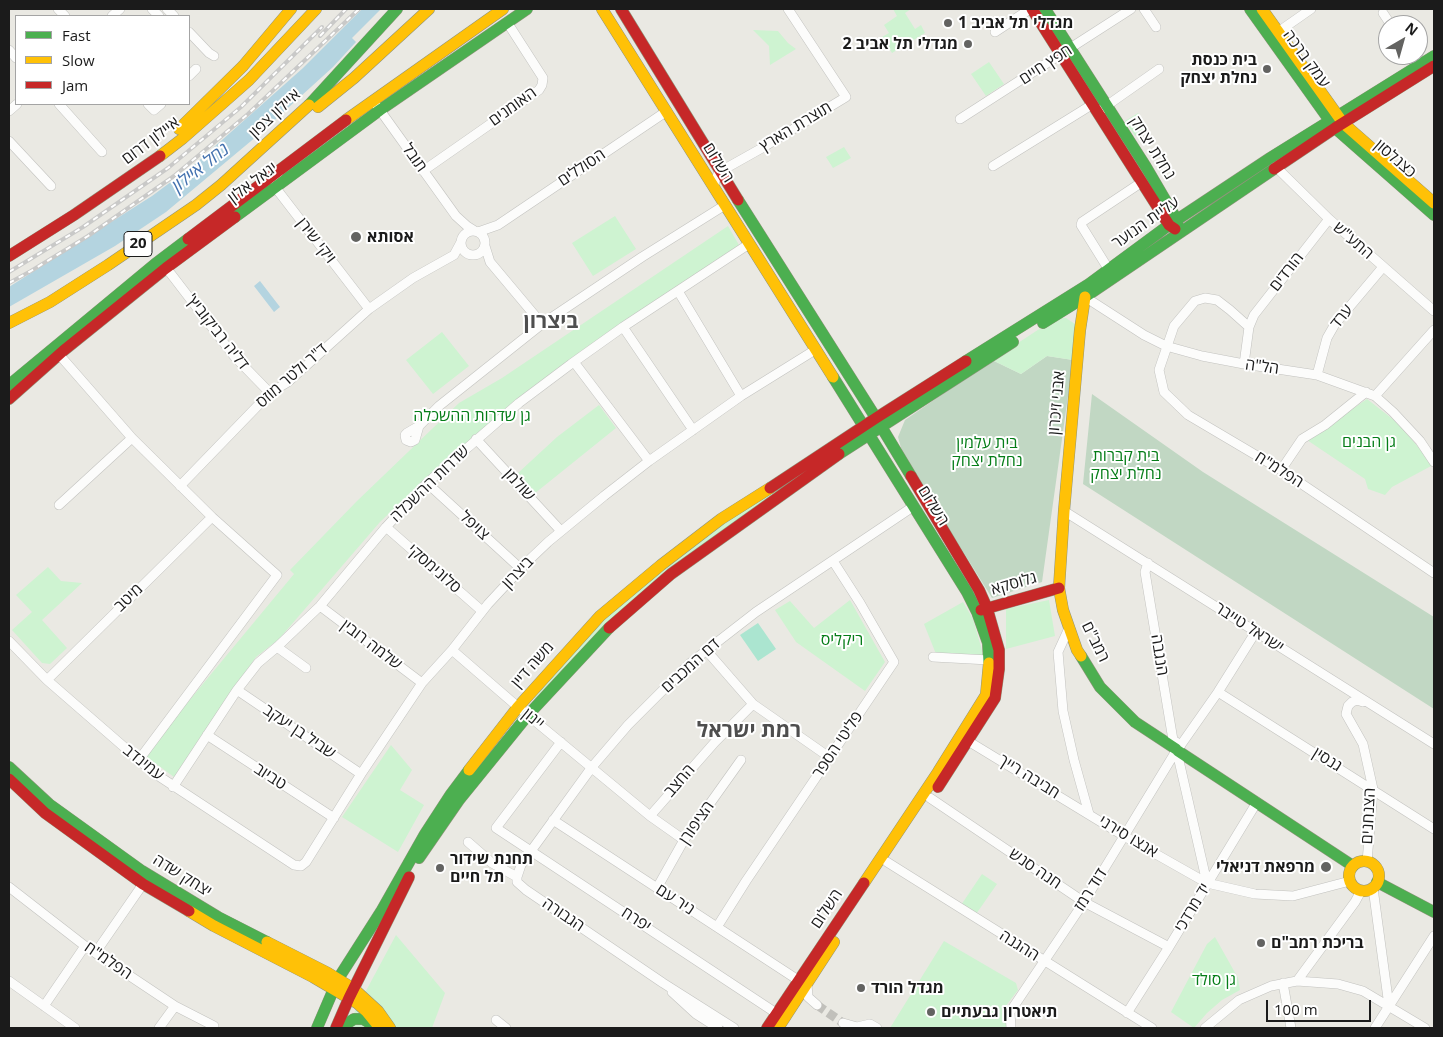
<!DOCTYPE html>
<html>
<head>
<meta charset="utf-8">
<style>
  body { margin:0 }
  #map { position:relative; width:1443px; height:1037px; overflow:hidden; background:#eae9e3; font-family:"Open Sans",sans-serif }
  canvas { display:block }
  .frame { position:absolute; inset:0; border:10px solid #1b1b1b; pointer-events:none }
  .legend { position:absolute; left:15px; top:15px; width:175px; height:90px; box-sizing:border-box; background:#fff; border:1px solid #a4a4a4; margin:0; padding:6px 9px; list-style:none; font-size:15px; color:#1b1b1b }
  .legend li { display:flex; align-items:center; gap:10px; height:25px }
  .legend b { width:25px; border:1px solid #a4a4a4 }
  .north { position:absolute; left:1378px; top:15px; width:50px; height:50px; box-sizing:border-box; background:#fff; border:1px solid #a4a4a4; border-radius:50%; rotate:38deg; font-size:14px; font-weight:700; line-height:20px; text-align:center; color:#1b1b1b }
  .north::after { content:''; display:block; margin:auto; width:18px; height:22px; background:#636361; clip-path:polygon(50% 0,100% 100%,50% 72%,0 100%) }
  .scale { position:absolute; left:1266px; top:1000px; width:105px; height:22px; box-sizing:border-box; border:2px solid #1b1b1b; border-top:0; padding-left:6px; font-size:15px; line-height:18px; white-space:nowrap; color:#1b1b1b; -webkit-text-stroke:4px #fff; paint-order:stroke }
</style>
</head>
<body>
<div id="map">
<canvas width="1443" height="1037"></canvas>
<div class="frame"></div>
<ul class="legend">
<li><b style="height:6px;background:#4caf50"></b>Fast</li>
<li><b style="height:6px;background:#ffc107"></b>Slow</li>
<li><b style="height:6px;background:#c62828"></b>Jam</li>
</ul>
<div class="north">N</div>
<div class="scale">100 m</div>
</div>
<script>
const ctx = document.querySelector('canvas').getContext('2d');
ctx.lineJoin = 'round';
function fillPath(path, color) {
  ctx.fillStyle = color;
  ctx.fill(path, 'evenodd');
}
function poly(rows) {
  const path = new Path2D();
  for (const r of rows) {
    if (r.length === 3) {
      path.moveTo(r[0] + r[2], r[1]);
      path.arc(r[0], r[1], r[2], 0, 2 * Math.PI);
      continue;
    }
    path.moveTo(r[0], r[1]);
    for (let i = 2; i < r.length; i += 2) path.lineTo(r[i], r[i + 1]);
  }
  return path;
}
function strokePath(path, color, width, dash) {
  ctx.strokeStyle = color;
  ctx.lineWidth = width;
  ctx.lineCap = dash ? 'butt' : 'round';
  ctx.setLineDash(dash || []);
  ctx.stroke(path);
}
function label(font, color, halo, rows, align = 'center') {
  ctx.font = font + ' "Open Sans","Noto Sans Hebrew",sans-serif';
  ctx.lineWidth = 4;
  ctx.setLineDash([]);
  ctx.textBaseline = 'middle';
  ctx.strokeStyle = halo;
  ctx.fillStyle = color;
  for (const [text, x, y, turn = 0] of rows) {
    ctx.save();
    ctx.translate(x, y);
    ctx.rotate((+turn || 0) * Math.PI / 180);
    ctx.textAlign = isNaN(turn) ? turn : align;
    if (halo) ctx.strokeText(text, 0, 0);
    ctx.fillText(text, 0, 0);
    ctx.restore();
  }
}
fillPath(poly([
  [1047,356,1073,360,1042,582,992,598,903,455,898,437,905,420,992,360,1021,374],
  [1092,394,1203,472,1434,617,1434,709,1083,484]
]), '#c1d7c3');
fillPath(poly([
  [893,9,911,9,905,13,915,29,921,25,925,33,892,53,882,37,889,33,884,25,897,16],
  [753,30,778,31,788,43,796,49,770,65,769,46],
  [989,62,1004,84,986,96,971,74],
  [1138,113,1148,128,1135,136,1125,121],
  [844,147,851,158,833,168,826,157],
  [615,216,636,249,593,276,572,243],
  [728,226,739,245,621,325,475,436,423,481,380,522,279,639,256,657,174,777,144,755,294,574,290,570,357,501,459,403,502,378],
  [1056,318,1066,318,1075,324,1073,360,1047,356,1021,374,992,360],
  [442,332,469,366,433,394,406,360],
  [1367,399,1399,424,1433,465,1392,487,1385,495,1368,489,1365,479,1307,440],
  [599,405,616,428,534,494,518,473,557,437],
  [796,476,783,489,727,528,540,696,535,699,533,696,602,619,723,521],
  [48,567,61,581,82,583,42,620,67,648,50,664,42,663,12,630,32,612,16,595],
  [850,600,885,662,865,691,796,642,775,610,790,601,814,628],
  [1049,600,1055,636,1006,649,1006,609],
  [963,602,973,619,984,657,936,654,924,624],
  [391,745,412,770,400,790,424,805,398,852,342,817],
  [982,874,997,884,974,917,959,908],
  [396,935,445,993,432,1028,346,1028],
  [1215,937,1238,978,1240,990,1222,1000,1207,1013,1194,1028,1171,1012,1207,944],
  [944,941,1016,983,1018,990,1002,1011,1009,1025,1007,1028,890,1028]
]), '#cef3d1');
fillPath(poly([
  [758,623,776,649,758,661,740,635]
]), '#abe5d0');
fillPath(poly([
  [362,9,381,9,352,38,356,42,333,67,257,136,166,212,115,246,9,307,9,287,152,196,195,164,303,68],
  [260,281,280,307,274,312,254,286]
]), '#b4d4e0');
strokePath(poly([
  [817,1005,843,1023]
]), '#c1c0bb', 9, [9, 4.5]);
const street = poly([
  [58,9,65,16],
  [152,9,159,16],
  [167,9,174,16],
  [1144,9,1156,27],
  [1383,13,1391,25],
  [112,16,120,9],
  [189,32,209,53,214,56],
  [995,32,1030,9],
  [1273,33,1278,32,1311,9],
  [9,50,16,58],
  [1413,55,1420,65],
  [189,76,196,69],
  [59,104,102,152],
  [148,104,154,110,161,104],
  [377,106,456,216,467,226,475,231],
  [1102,109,1159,69],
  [9,111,17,104],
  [960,119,1131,9],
  [9,141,51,186],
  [993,166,1093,104],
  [1276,167,1329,219,1434,311],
  [280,170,275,181,275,187,369,309],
  [423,171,539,90,542,85,543,78,507,22],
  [713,186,717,176,721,171,762,148,846,97,788,9],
  [473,243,12],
  [478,232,498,225,667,111],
  [485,246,490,262,542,324],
  [163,265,171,274,234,356,270,393],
  [1109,270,1081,225,1082,222,1142,182],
  [678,291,741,396],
  [1079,296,1085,297,1144,335,1166,346,1202,356,1244,364,1317,375,1375,396,1393,412,1420,441,1434,462],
  [623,327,693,430],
  [1249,327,1254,315,1329,219],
  [56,351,132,438,212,517,277,575,138,761],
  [574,362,649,461],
  [1244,364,1249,327,1230,310,1217,300,1205,298,1195,301,1174,326,1159,370,1164,392,1188,415,1281,470,1434,573],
  [1317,375,1327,338,1335,324,1383,267],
  [1375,396,1434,330],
  [419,426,415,440,411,442,406,440,405,435,407,433,419,426,439,406,542,324,642,257,725,205],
  [476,439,561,531],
  [1281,470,1302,439,1325,425,1366,392],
  [427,483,521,569],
  [180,486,270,393,288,382,369,309,413,278,454,255,461,242],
  [59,505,132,438],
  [1064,511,1434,744],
  [386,527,482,611],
  [1148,563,1145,572,1173,740,1181,745],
  [320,606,422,683],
  [1069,628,1058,652,1063,711,1074,760,1089,814],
  [9,641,47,680,154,773,294,865,301,866,306,862,361,774,422,683,452,650,488,604,528,561,548,542,604,496,649,461,741,396,815,350],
  [277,647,306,668],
  [452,650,518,707,650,816,684,840],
  [706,650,753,704,829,757],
  [933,657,989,660],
  [47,680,212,517],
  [237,690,361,774],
  [1218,692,1434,829],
  [1363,702,1357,700,1352,702,1348,706,1346,714,1363,744,1373,789,1367,862],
  [207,735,334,818],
  [968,741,1124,836,1207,883,1255,894,1293,896,1350,881],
  [561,742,496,828,776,1013],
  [1178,749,1218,692,1255,633],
  [1177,752,1207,883],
  [173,787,237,690,258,663,277,647,320,606,386,527,427,483,519,403,571,364,623,327,749,244],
  [930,798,1084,902,1169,947],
  [650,816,715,742,753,704],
  [553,820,798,980],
  [468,842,492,863,517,877,517,882,526,890,663,983,734,1028],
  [887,862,1152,1028],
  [517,877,521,865,531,851,592,767,628,725,689,664,756,612,914,506],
  [9,887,85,946,175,1006,214,1026,213,1028],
  [657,888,684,840,741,760],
  [1373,888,1389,1006],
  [717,927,746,881,894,662,860,603,833,561],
  [96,952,143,884],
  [9,981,75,1028],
  [1297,981,1355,902,1361,891],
  [1283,983,1291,1028],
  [807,984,808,997,817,1005],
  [672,992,696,1014,718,1028],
  [44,1006,85,946],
  [1127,1013,1169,947,1257,802],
  [496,1020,506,1028],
  [843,1023,857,1027,870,1024,877,1028],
  [159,1028,175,1006],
  [1011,1028,1010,1012,1084,902,1176,751],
  [1205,1028,1239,1000,1271,986,1297,981,1338,984,1363,991,1425,1028],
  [1375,1028,1434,936]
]);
const fast = poly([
  [1045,9,1146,167,1177,220,1178,227],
  [1250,9,1335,128,1434,215],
  [309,105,397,9],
  [738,200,876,418,911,476],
  [235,217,380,110,527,9],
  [1043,323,1085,297,1274,169],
  [966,361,1089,284,1169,225,1270,158,1434,56],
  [833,377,967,592,977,612,988,643,989,663],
  [9,385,155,264,188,239],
  [839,454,1013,342],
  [1081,656,1100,687,1135,722,1176,749],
  [1178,751,1353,866],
  [9,767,49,804,142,871,218,917,267,942],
  [419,858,459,800,528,715,609,628],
  [1377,882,1434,912],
  [317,1028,338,979,382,910,425,834,451,794,469,770],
  [340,1028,354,1019,363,1019,376,1027]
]);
const slow = poly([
  [602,9,833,377],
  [1262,9,1343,123,1434,203],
  [318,107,354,78,429,9],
  [346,120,503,9],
  [179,129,243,66,291,9],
  [160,156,182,139,249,80,316,9],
  [9,323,50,302,108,265,196,205,221,185,309,105],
  [1081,656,1077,650,1063,610,1059,588,1064,511,1080,330,1085,297],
  [469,770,518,707,600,616,661,565,721,519,770,488],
  [1364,876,15],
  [864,883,938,772,986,695,989,663],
  [189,911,214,926,313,977,357,1003,367,1012,380,1028],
  [267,942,328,973,354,989,378,1011,390,1028],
  [778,1028,834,942]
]);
const jam = poly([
  [621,9,738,200],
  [1032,9,1169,225,1175,229],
  [1274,169,1335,128,1434,66],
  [188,239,346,120],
  [9,256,74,215,160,156],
  [9,399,63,351,166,268,235,217],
  [911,476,979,590,987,608,999,650,999,669,995,698,938,787],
  [770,488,876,418,966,361],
  [981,610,1059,588],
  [609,628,671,574,839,454],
  [9,779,45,813,143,884,189,911],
  [336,1028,349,998,409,877],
  [767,1028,864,883]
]);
strokePath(street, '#c2c2bf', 10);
strokePath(fast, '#90947b', 12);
strokePath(slow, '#90947b', 12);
strokePath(jam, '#90947b', 12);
strokePath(street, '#fcfcfb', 9);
strokePath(fast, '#4caf50', 11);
strokePath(slow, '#ffc107', 11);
strokePath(jam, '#c62828', 11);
const rail = poly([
  [320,36,346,9],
  [9,272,83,227,168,168,241,107,322,27],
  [9,283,31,271,88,236,174,176,248,114,359,9]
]);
strokePath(rail, '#c9c9c8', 4);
strokePath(rail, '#fff', 2, [5.5]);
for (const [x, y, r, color] of [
  [948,23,5,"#636361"],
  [968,44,5,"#636361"],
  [1267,69,5,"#636361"],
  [356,237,6,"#636361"],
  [1326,867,6,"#636361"],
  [440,868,5,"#636361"],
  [1261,943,5,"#636361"],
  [861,988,5,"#636361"],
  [931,1012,5,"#636361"]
]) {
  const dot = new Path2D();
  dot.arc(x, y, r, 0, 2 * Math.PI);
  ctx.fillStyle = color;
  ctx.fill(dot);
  strokePath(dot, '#fff', 2);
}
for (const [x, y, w] of [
  [138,244,28]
]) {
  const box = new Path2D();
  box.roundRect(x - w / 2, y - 12.5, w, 25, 4);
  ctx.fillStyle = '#fff';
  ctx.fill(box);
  strokePath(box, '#1b1b1b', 1);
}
label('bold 15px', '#1b1b1b', null, [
  ["20",138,244]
]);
label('bold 16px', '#1b1b1b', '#fff', [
  ["מגדלי תל אביב 1",958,23],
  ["מגדלי תל אביב 2",958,44,"right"],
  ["בית כנסת",1257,60,"right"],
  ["נחלת יצחק",1257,78,"right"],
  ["אסותא",367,237],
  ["תחנת שידור",450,859],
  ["תל חיים",450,877],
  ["מרפאת דניאלי",1315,867,"right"],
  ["בריכת רמב\"ם",1271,943],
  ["מגדל הורד",871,988],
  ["תיאטרון גבעתיים",941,1012]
], 'left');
label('16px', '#1b1b1b', '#fff', [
  ["עמק ברכה",1306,59,54],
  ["חפץ חיים",1046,65,-33],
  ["האומנים",513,107,-36],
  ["איילון צפון",275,114,-43],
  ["תוצרת הארץ",796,127,-31],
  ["איילון דרום",151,141,-37],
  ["נחלת יצחק",1152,148,58],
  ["תובל",414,158,55],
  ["כצנלסון",1395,159,41],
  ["השלום",718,163,58],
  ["הסוללים",582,168,-34],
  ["יגאל אלון",253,183,-36],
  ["עליית הנוער",1146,223,-35],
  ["ויקי שירן",316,241,52],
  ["התע\"ש",1353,241,41],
  ["הורדים",1287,272,-52],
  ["ערד",1342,317,-52],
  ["'דליה רביקוביץ",217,332,52],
  ["הל\"ה",1262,367,8],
  ["ד\"ר ולטר מוזס",292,376,-41],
  ["אבני זיכרון",1057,403,-85],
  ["הפלמ\"ח",1279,470,32],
  ["שדרות ההשכלה",430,484,-44],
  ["שולמן",519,485,47],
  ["השלום",933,506,58],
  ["צויפל",474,526,43],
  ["סלונימסקי",434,569,41],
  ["ביצרון",518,573,-46],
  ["גלוסקא",1014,584,-16],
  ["מיטב",129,598,-44],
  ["ישראל טייבר",1249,628,33],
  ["רמב\"ם",1095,642,64],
  ["שלמה רובין",371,645,37],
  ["הנגבה",1159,655,81],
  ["משה דיין",533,665,-49],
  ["דם המכבים",691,666,-42],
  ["יינון",533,719,39],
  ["שביל בן יעקב",299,732,34],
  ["פליטי הספר",838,745,-56],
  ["גנסין",1327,760,32],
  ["עמינדב",143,763,39],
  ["טביוב",270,777,33],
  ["חביבה רייך",1029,777,32],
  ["החצב",680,781,-49],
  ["הצנחנים",1369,816,-87],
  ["הציפורן",697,823,-55],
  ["אנצו סירני",1128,837,31],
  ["חנה סנש",1035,869,34],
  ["יצחק שדה",182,876,32],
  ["דוד רמז",1091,890,-58],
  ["ניר עם",675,900,33],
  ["יד מרדכי",1193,908,-59],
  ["השלום",827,909,-56],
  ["הגבורה",563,915,34],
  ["יפרח",636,920,33],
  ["ההגנה",1019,946,32],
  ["הפלמ\"ח",108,961,34]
]);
label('16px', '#057d18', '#fff', [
  ["גן שדרות ההשכלה",472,416],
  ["גן הבנים",1369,442],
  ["בית עלמין",987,443],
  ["נחלת יצחק",987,461],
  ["בית קברות",1126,456],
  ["נחלת יצחק",1126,474],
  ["ריקליס",842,640],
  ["גן סולד",1214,980]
]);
label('italic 18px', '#4371af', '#fff', [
  ["נחל איילון",201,168,-38]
]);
label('bold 21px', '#4e4e4e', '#fff', [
  ["ביצרון",551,322],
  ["רמת ישראל",749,731]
]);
</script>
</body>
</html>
